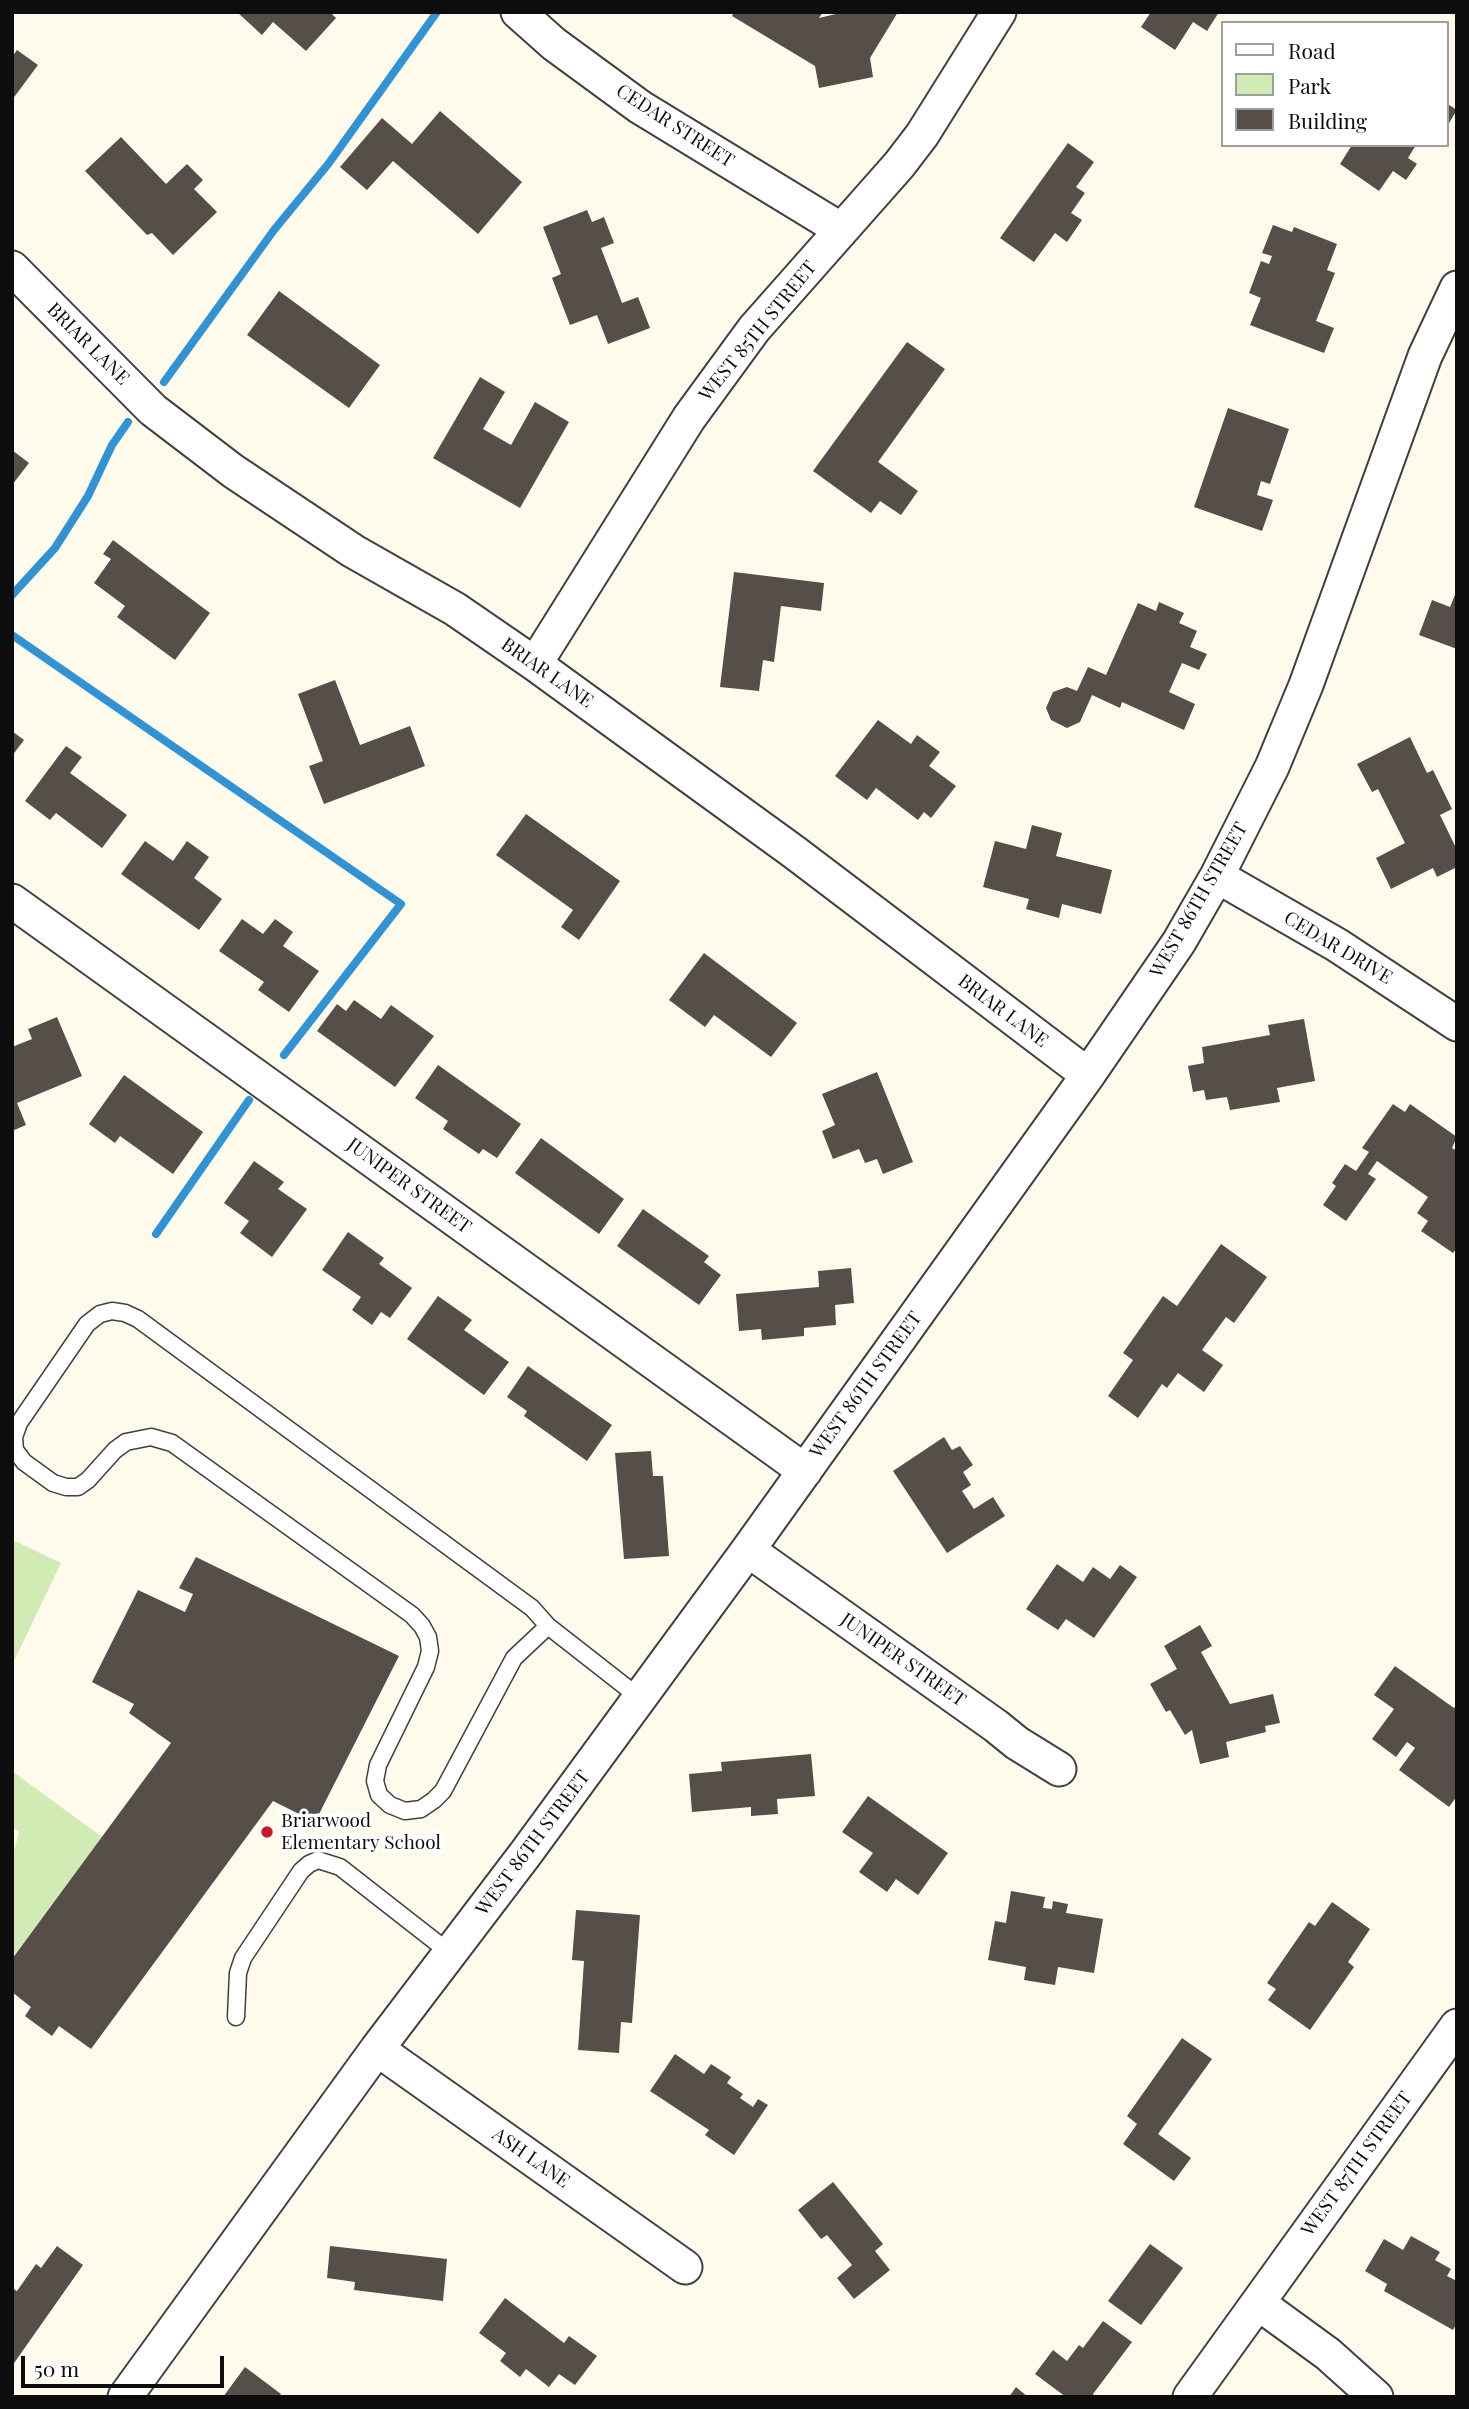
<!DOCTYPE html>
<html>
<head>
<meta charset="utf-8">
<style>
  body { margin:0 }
  #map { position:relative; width:1469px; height:2409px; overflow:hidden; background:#fffbec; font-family:"Playfair Display",serif }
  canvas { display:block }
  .frame { position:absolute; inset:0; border:14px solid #0d0d0d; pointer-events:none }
  .legend { position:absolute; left:1221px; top:21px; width:228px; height:126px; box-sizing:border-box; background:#fff; border:2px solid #9e9e9e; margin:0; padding:9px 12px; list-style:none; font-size:21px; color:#0d0d0d }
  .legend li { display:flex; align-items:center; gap:14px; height:35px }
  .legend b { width:35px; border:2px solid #9e9e9e }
  .scale { position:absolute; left:21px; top:2356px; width:203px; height:32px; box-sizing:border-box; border:4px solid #0d0d0d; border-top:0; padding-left:9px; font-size:21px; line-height:24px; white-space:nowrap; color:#0d0d0d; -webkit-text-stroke:5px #fff; paint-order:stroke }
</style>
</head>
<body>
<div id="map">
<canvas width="1469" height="2409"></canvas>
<div class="frame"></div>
<ul class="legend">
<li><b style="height:9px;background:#fff"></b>Road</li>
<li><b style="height:19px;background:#d0ebb4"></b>Park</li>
<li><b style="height:19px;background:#564e48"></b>Building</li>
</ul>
<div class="scale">50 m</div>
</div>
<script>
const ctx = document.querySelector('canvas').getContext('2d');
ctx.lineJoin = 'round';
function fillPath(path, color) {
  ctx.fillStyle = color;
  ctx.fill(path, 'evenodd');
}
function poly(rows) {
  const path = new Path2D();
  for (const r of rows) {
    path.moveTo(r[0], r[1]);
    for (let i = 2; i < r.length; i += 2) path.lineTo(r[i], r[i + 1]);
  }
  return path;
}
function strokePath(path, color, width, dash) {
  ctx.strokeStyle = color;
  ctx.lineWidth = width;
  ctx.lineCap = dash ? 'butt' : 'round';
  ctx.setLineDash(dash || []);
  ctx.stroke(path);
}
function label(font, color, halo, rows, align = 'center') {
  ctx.font = font + ' "Playfair Display",serif';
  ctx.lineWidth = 7;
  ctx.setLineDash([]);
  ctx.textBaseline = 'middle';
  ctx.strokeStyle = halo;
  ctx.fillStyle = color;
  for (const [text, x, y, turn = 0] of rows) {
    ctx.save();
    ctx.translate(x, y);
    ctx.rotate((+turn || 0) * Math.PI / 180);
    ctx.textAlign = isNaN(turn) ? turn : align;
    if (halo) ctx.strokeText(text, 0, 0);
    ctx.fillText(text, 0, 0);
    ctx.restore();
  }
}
fillPath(poly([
  [15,1541,61,1563,14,1661,12,1660,12,1548],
  [12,1771,102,1837,12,1958,12,1858,19,1832,12,1827]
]), '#d0ebb4');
strokePath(poly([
  [164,382,274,230,329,163,437,12],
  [12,595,55,548,88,496,112,445,128,422],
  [12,635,401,904,284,1055],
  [156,1234,249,1100]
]), '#3192d4', 8);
fillPath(poly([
  [237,12,330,12,336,18,306,51,273,22,262,35],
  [734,12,823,12,819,18,844,12,898,12,870,58,873,77,819,88,815,66,732,16],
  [1151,12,1219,12,1207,31,1193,22,1175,50,1141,27],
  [17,50,38,65,12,100,12,57],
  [1446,103,1457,110,1446,128],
  [440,111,522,182,478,234,393,161,367,190,340,167,382,118,412,144],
  [121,137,166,184,187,164,203,180,194,189,217,212,173,255,152,233,147,235,85,171],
  [1068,143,1094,162,1076,187,1085,193,1071,213,1082,220,1067,242,1055,233,1034,262,1000,238],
  [1352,145,1416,145,1408,158,1417,164,1406,180,1393,171,1379,191,1340,164],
  [587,210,592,222,604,217,614,243,601,248,622,303,638,297,650,328,608,344,597,315,570,325,552,278,561,274,543,227],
  [1273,225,1292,232,1294,227,1337,244,1327,270,1335,273,1316,321,1334,328,1324,353,1250,325,1261,298,1249,293,1261,261,1269,264,1272,256,1262,253],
  [279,291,380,365,349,408,247,335],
  [907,342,945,369,878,462,918,491,901,515,880,501,871,513,813,471],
  [480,377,505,392,483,429,511,445,535,402,569,422,520,508,433,458],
  [1228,408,1289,429,1270,484,1261,481,1257,495,1273,500,1262,531,1194,507],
  [12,450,29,463,12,485],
  [113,540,210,613,175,660,117,617,125,606,94,583,111,559,103,554],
  [734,572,824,583,821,611,781,606,774,662,763,660,759,691,720,687],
  [1457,590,1457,649,1419,635,1432,600,1450,607],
  [1159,602,1184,613,1179,623,1197,631,1190,647,1207,654,1199,670,1182,663,1169,692,1195,704,1184,730,1122,702,1120,708,1092,695,1080,722,1067,728,1051,720,1046,708,1053,692,1067,687,1077,691,1088,667,1106,675,1138,603,1156,611],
  [335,680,360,745,410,726,425,766,324,804,309,766,323,761,298,694],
  [878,720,911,744,917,735,940,752,929,766,956,786,931,818,924,812,918,820,876,788,867,800,835,776],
  [12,731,24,740,12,756],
  [1410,737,1427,773,1433,770,1452,809,1440,815,1457,850,1457,867,1437,877,1433,868,1391,889,1376,858,1405,843,1378,789,1372,792,1357,764],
  [66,746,82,757,70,773,127,815,102,848,56,813,50,820,25,801],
  [526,814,620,881,579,940,561,927,573,910,496,855],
  [1032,825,1062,833,1056,856,1112,870,1101,914,1062,904,1059,918,1026,909,1029,899,983,887,995,841,1026,849],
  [145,841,173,861,187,841,209,857,194,878,222,899,199,930,121,874],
  [242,919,263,934,275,919,293,932,283,946,319,971,289,1012,258,990,264,982,219,951],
  [704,953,797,1023,771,1057,714,1015,705,1027,669,1000],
  [354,1000,381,1019,391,1005,434,1036,395,1087,317,1031,337,1004,346,1011],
  [57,1017,82,1076,17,1103,26,1125,12,1131,12,1047,32,1039,28,1029],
  [1304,1019,1315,1081,1277,1088,1280,1102,1230,1110,1227,1097,1206,1100,1204,1090,1193,1092,1188,1066,1204,1063,1202,1047,1270,1035,1268,1025],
  [438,1065,521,1124,497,1158,483,1149,479,1154,443,1129,448,1121,415,1098],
  [877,1072,913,1162,883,1174,877,1159,865,1163,859,1149,833,1159,822,1131,835,1125,822,1094],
  [124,1075,203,1132,173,1174,120,1136,115,1143,89,1124],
  [1393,1104,1405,1112,1410,1104,1457,1137,1452,1148,1457,1151,1457,1248,1453,1253,1421,1231,1428,1221,1417,1213,1428,1197,1377,1161,1368,1174,1376,1179,1346,1221,1323,1205,1336,1186,1332,1183,1345,1164,1356,1171,1369,1152,1362,1148],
  [541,1138,624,1199,599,1234,515,1173],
  [254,1161,284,1182,278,1189,307,1209,272,1257,240,1233,249,1221,224,1203],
  [643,1209,709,1256,704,1262,721,1275,699,1305,617,1246],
  [348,1232,384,1258,379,1264,412,1288,390,1318,381,1312,372,1325,352,1310,361,1297,322,1270],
  [1221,1244,1267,1277,1234,1323,1226,1317,1202,1350,1223,1365,1204,1392,1178,1373,1167,1388,1162,1384,1138,1418,1108,1396,1133,1360,1123,1353,1163,1296,1177,1306],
  [851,1268,854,1303,835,1305,836,1325,804,1328,804,1336,762,1340,761,1329,739,1331,736,1294,819,1287,818,1271],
  [438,1296,472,1320,464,1330,509,1362,484,1395,407,1339],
  [528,1366,612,1425,587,1461,524,1416,527,1411,507,1397],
  [944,1437,952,1450,960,1446,973,1465,963,1472,971,1485,962,1491,974,1509,993,1497,1005,1516,947,1553,893,1471],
  [651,1451,653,1476,663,1476,669,1556,624,1559,615,1453],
  [196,1557,399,1656,315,1822,273,1801,91,2049,59,2026,52,2036,25,2016,31,2007,12,1992,12,1959,171,1743,129,1713,134,1704,92,1682,138,1590,185,1612,193,1594,179,1588],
  [1057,1564,1083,1582,1093,1567,1110,1579,1120,1565,1137,1577,1094,1638,1066,1619,1058,1630,1026,1609],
  [1200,1625,1212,1646,1201,1652,1230,1704,1273,1694,1280,1723,1265,1726,1266,1732,1226,1742,1229,1757,1200,1764,1192,1730,1185,1735,1170,1710,1166,1712,1150,1684,1177,1669,1164,1646],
  [1395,1666,1454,1708,1457,1704,1457,1796,1449,1807,1399,1770,1415,1748,1407,1742,1396,1757,1372,1739,1394,1709,1374,1695],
  [811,1754,815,1796,777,1799,778,1814,751,1816,751,1807,692,1812,689,1774,722,1771,721,1762],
  [868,1796,948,1853,918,1895,896,1879,887,1892,859,1872,873,1853,842,1832],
  [1011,1891,1045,1897,1043,1908,1052,1909,1053,1901,1068,1904,1066,1913,1103,1919,1094,1973,1058,1967,1055,1985,1024,1980,1026,1967,988,1960,995,1921,1006,1923],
  [1332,1902,1370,1929,1348,1962,1354,1967,1310,2030,1268,2000,1276,1989,1267,1983,1309,1922,1315,1926],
  [576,1910,640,1915,632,2023,621,2022,619,2053,578,2050,584,1961,572,1960],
  [1182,2038,1212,2059,1158,2134,1191,2158,1174,2181,1123,2144,1137,2124,1127,2116],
  [675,2054,704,2074,711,2064,731,2077,727,2083,743,2094,740,2098,753,2107,758,2099,768,2105,734,2155,705,2135,709,2130,650,2091],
  [833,2182,883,2244,875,2251,890,2270,854,2299,837,2278,852,2265,827,2235,821,2239,798,2210],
  [1411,2236,1440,2252,1435,2260,1451,2269,1447,2276,1457,2281,1457,2323,1453,2330,1384,2291,1387,2284,1365,2271,1384,2239,1403,2250],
  [1150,2244,1183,2268,1141,2325,1108,2301],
  [57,2246,83,2265,12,2366,12,2288,17,2291,36,2264,41,2268],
  [330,2246,447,2259,443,2301,354,2290,355,2282,327,2278],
  [505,2298,564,2343,569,2336,597,2356,575,2385,559,2374,549,2387,526,2369,520,2377,500,2361,506,2353,479,2333],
  [1103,2321,1132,2342,1093,2394,1096,2397,1066,2397,1035,2374,1053,2350,1067,2361,1079,2345,1083,2348],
  [245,2367,281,2394,279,2397,223,2397],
  [1016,2387,1028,2397,1009,2397]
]), '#564e48');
const service = poly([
  [548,1626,514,1658,443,1791,434,1800,421,1809,405,1811,390,1805,379,1795,375,1781,378,1765,426,1667,430,1651,428,1637,422,1626,412,1615,172,1443,151,1437,126,1442,115,1450,88,1480,78,1487,66,1487,53,1483,24,1462,15,1450,14,1437,19,1423,87,1324,100,1314,112,1311,125,1313,138,1319,532,1608,548,1626,640,1698],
  [236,2017,238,1973,243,1958,301,1871,309,1864,318,1860,340,1867,450,1953]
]);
const minor = poly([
  [518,12,554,44,640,107,840,229],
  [12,268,153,410,233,471,353,551,455,609,535,664,794,852,1088,1075],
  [535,664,689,418,754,329,899,165,922,135,999,12],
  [1217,876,1337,945,1457,1024],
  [12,901,805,1471],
  [748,1550,996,1726,1017,1743,1059,1769],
  [377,2049,685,2267],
  [1258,2303,1328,2354,1376,2397],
  [125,2397,377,2049,526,1853,748,1550,1088,1075,1179,942,1217,876,1272,767,1306,685,1425,356,1457,288],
  [1190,2397,1457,2026]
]);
strokePath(service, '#404040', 19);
strokePath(minor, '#404040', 37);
strokePath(service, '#fff', 16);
strokePath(minor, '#fff', 33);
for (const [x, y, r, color] of [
  [267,1832,7,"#c41d24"]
]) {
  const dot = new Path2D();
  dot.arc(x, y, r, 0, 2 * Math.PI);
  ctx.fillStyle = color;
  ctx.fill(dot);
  strokePath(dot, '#fff', 2.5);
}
label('19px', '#0d0d0d', '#fff', [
  ["CEDAR STREET",675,126,33],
  ["WEST 85TH STREET",758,331,-51],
  ["BRIAR LANE",88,344,45],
  ["BRIAR LANE",547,673,35],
  ["WEST 86TH STREET",1199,900,-60],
  ["CEDAR DRIVE",1338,948,31],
  ["BRIAR LANE",1003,1011,37],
  ["JUNIPER STREET",409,1186,36],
  ["WEST 86TH STREET",866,1385,-54],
  ["JUNIPER STREET",903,1660,35],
  ["WEST 86TH STREET",533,1843,-53],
  ["ASH LANE",531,2158,35],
  ["WEST 87TH STREET",1357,2164,-54]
]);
label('19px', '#0d0d0d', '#fff', [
  ["Briarwood",281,1821],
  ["Elementary School",281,1843]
], 'left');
</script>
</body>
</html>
